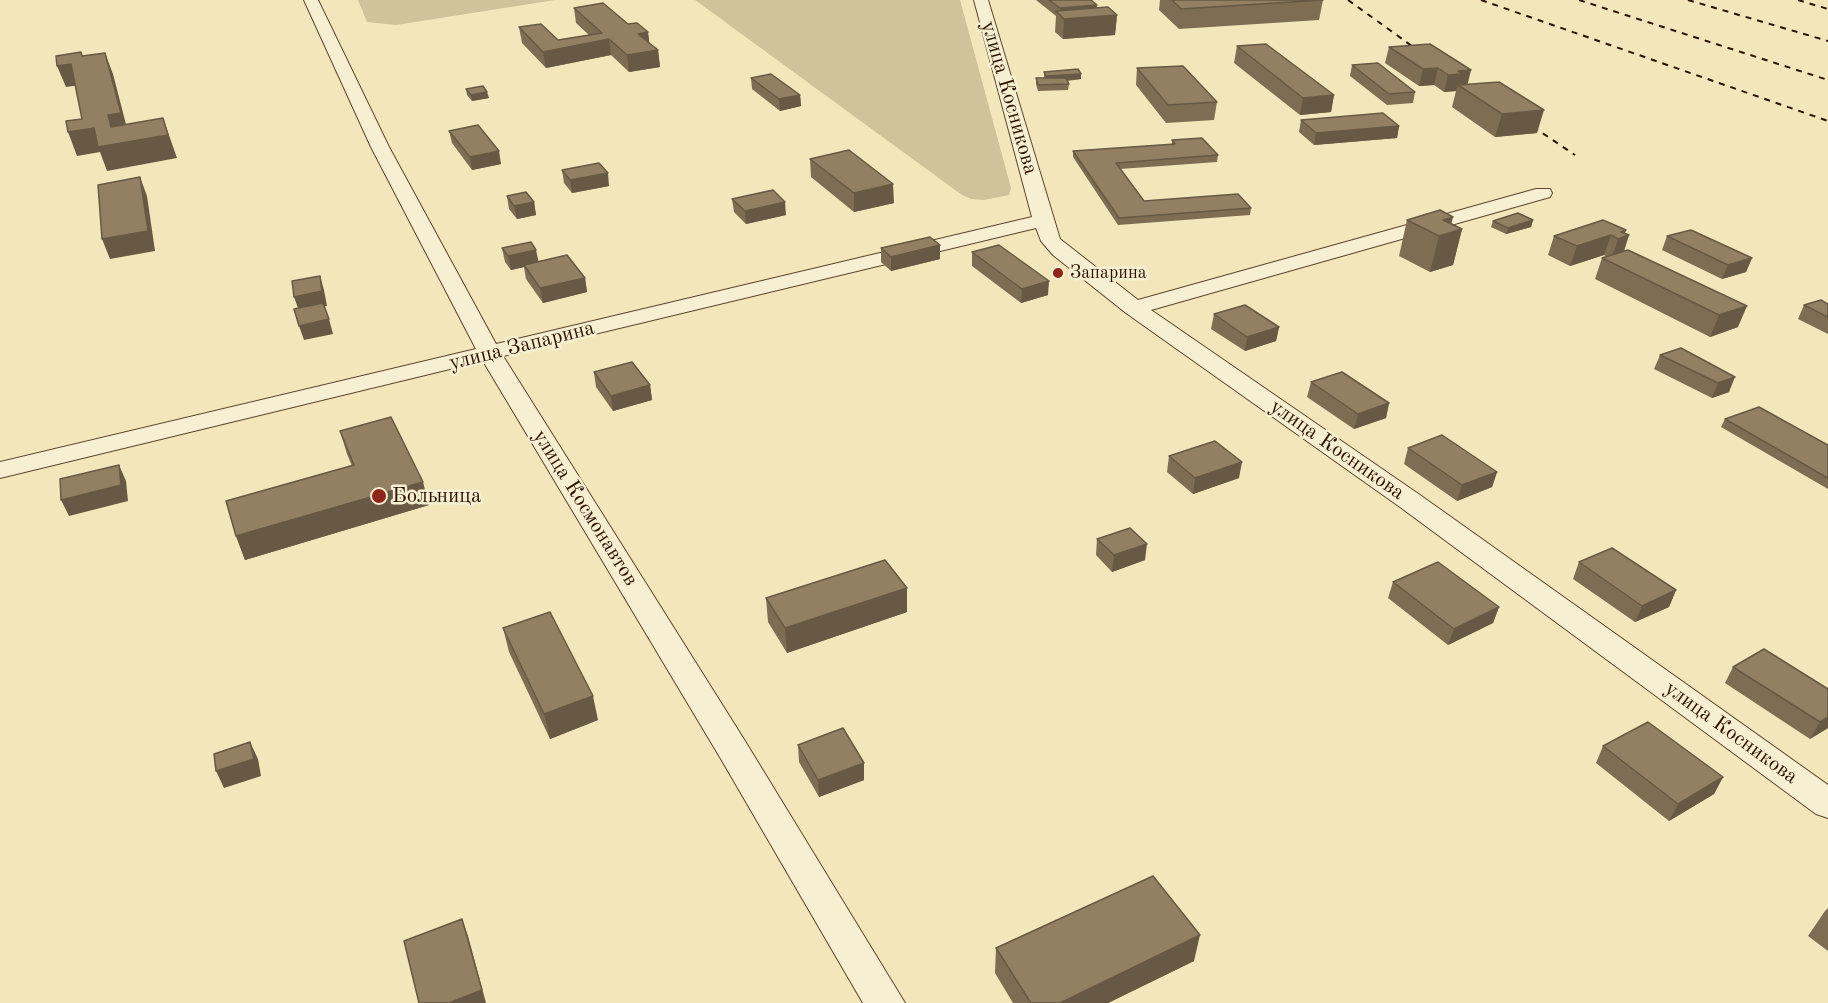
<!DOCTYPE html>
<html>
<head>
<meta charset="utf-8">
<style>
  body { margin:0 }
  canvas { display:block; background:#f2e6ba }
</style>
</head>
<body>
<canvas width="1828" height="1003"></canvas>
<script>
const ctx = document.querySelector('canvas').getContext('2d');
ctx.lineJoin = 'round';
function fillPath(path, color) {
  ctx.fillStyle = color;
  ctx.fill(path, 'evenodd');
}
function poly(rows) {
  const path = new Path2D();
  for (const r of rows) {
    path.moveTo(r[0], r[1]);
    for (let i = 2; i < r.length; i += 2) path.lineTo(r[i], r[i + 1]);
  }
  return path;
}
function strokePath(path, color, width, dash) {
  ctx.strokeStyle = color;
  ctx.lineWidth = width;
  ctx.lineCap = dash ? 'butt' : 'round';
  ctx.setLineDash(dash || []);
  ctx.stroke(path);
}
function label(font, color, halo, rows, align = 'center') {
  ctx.font = font + ' "Old Standard TT",serif';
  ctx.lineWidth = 5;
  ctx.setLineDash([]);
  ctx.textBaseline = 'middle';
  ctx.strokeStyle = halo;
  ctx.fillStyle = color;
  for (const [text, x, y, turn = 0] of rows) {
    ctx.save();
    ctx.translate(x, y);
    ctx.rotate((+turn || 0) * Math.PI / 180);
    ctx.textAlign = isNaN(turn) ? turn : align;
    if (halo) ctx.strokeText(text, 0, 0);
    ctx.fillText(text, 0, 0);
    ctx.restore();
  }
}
fillPath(poly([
  [358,0,555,0,396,25,367,22],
  [695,0,960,0,1011,188,1009,195,984,200,971,199,962,195]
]), '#d0c29a');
const minor = poly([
  [304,0,318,0,389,147,496,344,1032,217,974,0,988,0,1060,239,1138,300,1536,189,1550,189,1552,193,1550,197,1151,310,1420,495,1828,785,1828,818,1816,814,1400,507,1126,313,1053,255,1041,241,1036,228,503,356,745,741,905,1003,863,1003,721,759,483,361,0,478,0,462,476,349,371,147,304,0]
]);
strokePath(minor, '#5e462e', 2);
fillPath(minor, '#f7efd2');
strokePath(poly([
  [1348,0,1423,54],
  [1481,0,1828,121],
  [1579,0,1828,80],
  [1688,0,1828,41],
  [1798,0,1828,9],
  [1523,120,1575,155]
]), '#2c1000', 2, [6, 6]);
fillPath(poly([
  [1036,0,1091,0,1097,8,1117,15,1115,35,1063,39,1055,32,1056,16],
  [1160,0,1323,0,1319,20,1179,29,1159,10],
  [574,8,628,24,648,32,649,43,658,50,660,67,629,72,611,55,546,68,522,43,519,27,558,40,589,35,576,23],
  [1430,44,1467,84,1537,133,1495,137,1452,107,1456,91,1444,92,1434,85,1419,86,1385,63,1389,47],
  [1237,46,1334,95,1331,112,1300,115,1234,63],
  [1352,65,1415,92,1413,103,1387,105,1350,76],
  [1137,68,1217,102,1214,120,1166,123,1136,85],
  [1044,72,1081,79,1067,81,1069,84,1068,90,1038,91,1036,84,1036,78,1044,78],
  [751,78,800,95,801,106,780,111,752,89],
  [466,89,489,98,472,101,467,95],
  [1301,120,1399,126,1397,138,1314,145,1299,132],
  [449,131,501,164,472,170,452,143],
  [1172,140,1218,155,1217,162,1120,169,1144,201,1251,208,1250,215,1118,225,1073,157,1073,151,1172,144],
  [810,159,894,203,854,212,811,177],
  [562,170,609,186,572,193,564,183],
  [507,196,534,202,536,215,517,219,509,209],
  [732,199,786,215,746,224,734,212],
  [1407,220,1451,223,1462,229,1453,265,1430,272,1399,256],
  [1533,220,1531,227,1506,234,1491,227,1493,221],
  [1626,230,1625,233,1629,235,1624,252,1738,327,1710,337,1595,279,1602,258,1607,257,1604,255,1570,266,1548,255,1554,236],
  [1667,236,1752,258,1746,272,1722,279,1662,250],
  [940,245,940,259,891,271,881,262,881,248],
  [502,248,585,278,587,292,543,303,526,279,524,267,511,270,505,262],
  [972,252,1048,295,1021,303,972,266],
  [1828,304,1828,334,1798,319,1804,305],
  [1214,314,1279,327,1276,341,1245,351,1211,329],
  [1681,348,1729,392,1712,398,1654,369,1660,355],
  [594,372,650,385,652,400,613,411,596,387],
  [1311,382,1389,403,1386,418,1354,429,1307,397],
  [1725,419,1828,445,1828,489,1721,427],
  [340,431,429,505,245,560,236,536,352,466,347,454],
  [1408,448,1497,472,1492,487,1457,501,1404,464],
  [1169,456,1239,478,1193,494,1167,472],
  [1097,539,1145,560,1112,572,1096,555],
  [1579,562,1676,590,1669,607,1635,622,1573,579],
  [1393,582,1499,607,1493,623,1448,645,1388,598],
  [907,588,907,612,787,653,768,622,766,598],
  [503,628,598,720,550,739,509,652],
  [1733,667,1828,689,1828,728,1810,739,1725,683],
  [798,745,864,763,864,780,819,797,799,762],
  [1603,746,1723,777,1714,794,1669,821,1596,763],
  [1828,908,1828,951,1808,936,1825,911],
  [996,948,1194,961,1108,1003,1013,1003,995,973]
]), '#7e6d53');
fillPath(poly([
  [1097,5,1096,15,1060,15,1060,8],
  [1117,15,1115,35,1063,39,1064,19],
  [648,32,650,48,638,34],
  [609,39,611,55,546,68,543,52],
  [658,50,660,67,629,72,627,55],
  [105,53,113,74,129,136,163,118,177,158,107,171,100,152,77,156,68,132,94,128,108,115],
  [71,64,80,85,66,87,57,66],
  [1438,68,1434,85,1419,86,1423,69],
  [1471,70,1467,87,1458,85,1456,91,1444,92,1448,75,1458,71],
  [1081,74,1081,79,1046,82,1046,76],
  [487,92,489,98,472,101,471,95],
  [800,95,801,106,780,111,779,99],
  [1334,95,1331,112,1300,115,1303,98],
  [1544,110,1537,133,1495,137,1502,114],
  [1399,126,1397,138,1314,145,1316,133],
  [499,151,501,164,472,170,470,157],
  [608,173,609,186,572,193,570,180],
  [140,177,147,196,155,251,110,259,102,239],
  [893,184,894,203,854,212,854,193],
  [534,202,536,215,517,219,514,206],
  [785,202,786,215,746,224,745,211],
  [1453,217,1449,233,1462,229,1453,265,1430,272,1443,220],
  [1533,220,1531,227,1506,234,1508,228],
  [1626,230,1623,237,1629,235,1622,255,1611,259,1621,232],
  [1611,235,1604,255,1570,266,1577,246],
  [940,245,940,259,891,271,891,257],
  [536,250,539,264,524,265,524,267,511,270,508,256],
  [1752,258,1746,272,1722,279,1728,265],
  [320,276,324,290,327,306,299,311,294,297],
  [585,278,587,292,543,303,540,288],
  [1049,281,1048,295,1021,303,1022,289],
  [1747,306,1738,327,1710,337,1719,315],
  [329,319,333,334,304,340,299,326],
  [1279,327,1276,341,1245,351,1247,337],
  [1735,377,1729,392,1712,398,1718,383],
  [650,385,652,400,613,411,611,396],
  [1389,403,1386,418,1354,429,1358,414],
  [1242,462,1239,478,1193,494,1195,478],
  [119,465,126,481,128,501,69,516,61,500],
  [1497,472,1492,487,1457,501,1462,485],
  [423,482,429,505,245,560,236,536],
  [1147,544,1145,560,1112,572,1114,555],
  [907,588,907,612,787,653,785,628],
  [1676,590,1669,607,1635,622,1642,606],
  [1499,607,1493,623,1448,645,1454,629],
  [593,696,598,720,550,739,544,714],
  [1828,717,1828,728,1810,739,1820,722],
  [250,742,258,759,261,776,224,788,216,771],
  [864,763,864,780,819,797,818,780],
  [1723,777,1714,794,1669,821,1678,804],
  [462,919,468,936,486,1003,449,1003],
  [1200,935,1194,961,1108,1003,1060,1003]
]), '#675944');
const building = poly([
  [1049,0,1091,0,1097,5,1060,8,1049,0],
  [1172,0,1323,0,1181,9,1172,0],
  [603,3,628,24,637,23,648,32,638,34,658,50,627,55,609,39,543,52,519,27,541,24,558,40,602,33,574,8,603,3],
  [1108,7,1117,15,1064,19,1056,11,1108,7],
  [1266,44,1334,95,1303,98,1237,46,1266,44],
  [1430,44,1471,70,1458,71,1463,74,1448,75,1438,68,1423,69,1389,47,1430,44],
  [81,52,82,56,105,53,121,113,108,115,111,127,163,118,168,135,98,147,94,128,68,132,66,121,82,119,71,64,57,66,56,56,81,52],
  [1378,63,1415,92,1389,94,1352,65,1378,63],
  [1183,66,1217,102,1168,105,1137,68,1183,66],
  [1078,69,1081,74,1046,76,1044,72,1078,69],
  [771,74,800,95,779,99,751,78,771,74],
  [1036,78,1066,78,1069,84,1038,85,1036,78],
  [1499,82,1544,110,1502,114,1458,85,1499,82],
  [483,86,487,92,471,95,466,89,483,86],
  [1383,113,1399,126,1316,133,1301,120,1383,113],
  [478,125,499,151,470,157,449,131,478,125],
  [1202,138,1218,155,1116,163,1144,201,1238,194,1251,208,1119,218,1073,151,1175,144,1172,140,1202,138],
  [849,150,893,184,854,193,810,159,849,150],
  [599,163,608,173,570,180,562,170,599,163],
  [140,177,148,231,102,239,98,185,140,177],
  [773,190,785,202,745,211,732,199,773,190],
  [526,192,534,202,514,206,507,196,526,192],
  [1440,210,1453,217,1443,220,1462,229,1439,236,1407,220,1440,210],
  [1518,213,1533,220,1508,228,1493,221,1518,213],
  [1603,220,1626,230,1621,232,1629,235,1618,239,1611,235,1577,246,1554,236,1603,220],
  [1691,230,1752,258,1728,265,1667,236,1691,230],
  [930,237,940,245,891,257,881,248,930,237],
  [531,242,536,250,508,256,502,248,531,242],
  [999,245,1049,281,1022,289,972,252,999,245],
  [1628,250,1747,306,1719,315,1602,258,1628,250],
  [567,255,585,278,540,288,524,265,567,255],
  [320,276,322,291,294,297,292,281,320,276],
  [1821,300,1828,304,1828,317,1804,305,1821,300],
  [323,303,329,319,299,326,294,309,323,303],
  [1245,305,1279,327,1247,337,1214,314,1245,305],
  [1681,348,1735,377,1718,383,1660,355,1681,348],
  [632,362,650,385,611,396,594,372,632,362],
  [1342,372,1389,403,1358,414,1311,382,1342,372],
  [1759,407,1828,445,1828,478,1725,419,1759,407],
  [391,417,423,482,236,536,226,501,354,465,340,431,391,417],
  [1442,435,1497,472,1462,485,1408,448,1442,435],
  [1215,441,1242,462,1195,478,1169,456,1215,441],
  [119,465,121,485,61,500,60,479,119,465],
  [1130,528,1147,544,1114,555,1097,539,1130,528],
  [1612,548,1676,590,1642,606,1579,562,1612,548],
  [885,560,907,588,785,628,766,598,885,560],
  [1438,562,1499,607,1454,629,1393,582,1438,562],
  [550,612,593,696,544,714,503,628,550,612],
  [1764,649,1828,689,1828,717,1820,722,1733,667,1764,649],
  [1648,722,1723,777,1678,804,1603,746,1648,722],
  [843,728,864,763,818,780,798,745,843,728],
  [250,742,254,759,216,771,214,754,250,742],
  [1153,876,1200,935,1060,1003,1031,1003,996,948,1153,876],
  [462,919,482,990,449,1003,419,1003,404,941,462,919]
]);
fillPath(building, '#937f61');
strokePath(building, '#675944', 1.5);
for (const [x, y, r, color] of [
  [1058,273,6,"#8f2418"],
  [379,496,8,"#8f2418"]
]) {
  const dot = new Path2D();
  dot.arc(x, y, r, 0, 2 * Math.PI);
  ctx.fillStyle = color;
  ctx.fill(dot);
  strokePath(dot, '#f7efd2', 2);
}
label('18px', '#2c1000', '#f7efd2', [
  ["Запарина",1070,273]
], 'left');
label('21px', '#2c1000', '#f7efd2', [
  ["улица Косникова",1009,98,74],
  ["улица Запарина",522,346,-14],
  ["улица Косникова",1337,450,35],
  ["улица Космонавтов",585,508,58],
  ["улица Косникова",1731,733,36]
]);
label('21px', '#2c1000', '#f7efd2', [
  ["Больница",392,496]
], 'left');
</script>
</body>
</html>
